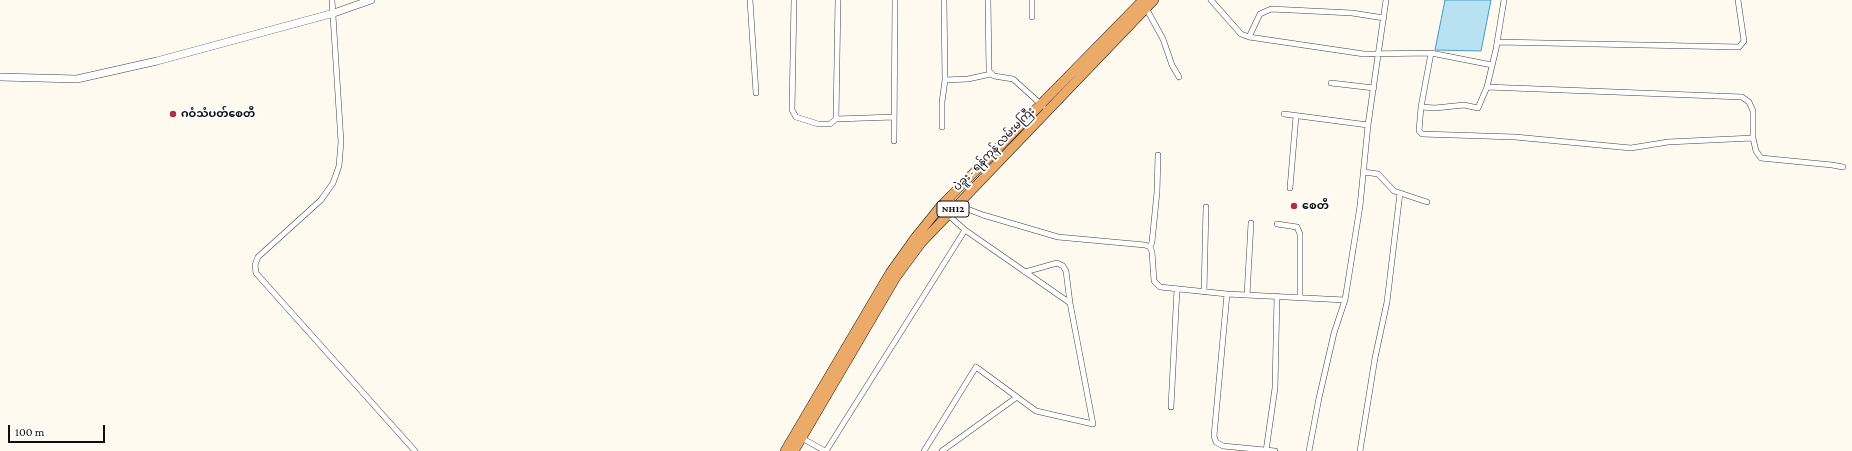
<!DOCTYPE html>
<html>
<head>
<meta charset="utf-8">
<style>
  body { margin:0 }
  #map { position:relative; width:1852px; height:451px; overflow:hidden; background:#fefaef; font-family:"Crimson Pro",serif }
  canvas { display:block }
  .scale { position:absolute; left:8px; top:425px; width:97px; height:18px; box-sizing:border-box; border:2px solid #0e0e0e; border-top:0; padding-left:5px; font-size:12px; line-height:14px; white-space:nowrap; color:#0e0e0e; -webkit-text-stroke:3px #fff; paint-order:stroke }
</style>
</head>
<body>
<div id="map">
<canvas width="1852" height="451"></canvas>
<div class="scale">100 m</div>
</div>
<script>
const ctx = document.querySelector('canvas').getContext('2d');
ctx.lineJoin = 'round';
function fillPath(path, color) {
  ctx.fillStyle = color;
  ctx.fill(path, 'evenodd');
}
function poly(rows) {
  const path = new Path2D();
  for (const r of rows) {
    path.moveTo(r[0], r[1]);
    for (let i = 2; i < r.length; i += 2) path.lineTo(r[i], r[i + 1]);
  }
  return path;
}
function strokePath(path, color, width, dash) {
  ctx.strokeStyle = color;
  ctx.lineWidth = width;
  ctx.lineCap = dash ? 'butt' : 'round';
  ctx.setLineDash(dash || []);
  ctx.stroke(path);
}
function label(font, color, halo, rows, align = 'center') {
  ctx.font = font + ' "Crimson Pro","Noto Sans Myanmar",serif';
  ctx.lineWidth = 4;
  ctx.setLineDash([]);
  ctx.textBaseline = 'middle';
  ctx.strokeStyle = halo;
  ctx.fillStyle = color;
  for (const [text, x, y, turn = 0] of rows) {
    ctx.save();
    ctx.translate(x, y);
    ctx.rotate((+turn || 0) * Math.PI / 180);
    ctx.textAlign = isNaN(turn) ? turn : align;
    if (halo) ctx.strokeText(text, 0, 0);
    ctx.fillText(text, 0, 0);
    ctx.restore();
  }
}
const water = poly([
  [1445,0,1491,0,1481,51,1435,50,1445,0]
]);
fillPath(water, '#b8e2f1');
strokePath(water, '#449dc3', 1);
const minor = poly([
  [332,0,341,142,339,166,333,183,321,200,258,257,255,265,256,273,415,451],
  [750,0,756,93],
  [794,0,792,110,796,117,818,124,830,124,836,119,838,0],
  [988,0,989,71,994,76,1013,79,1043,106],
  [1211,0,1241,34,1249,37,1364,54,1431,53,1492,65],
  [1504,0,1496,49,1487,87,1742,97,1749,102,1753,111,1753,138,1756,151,1761,158,1832,165,1843,167],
  [1146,8,1163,39,1172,65,1179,77],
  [1032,17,1032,0],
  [1249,37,1260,14,1271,9,1352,13,1384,18],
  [1497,42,1739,47,1744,41,1738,0],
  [1431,53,1421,107,1435,108,1464,105,1478,108,1487,87],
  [945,80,968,79,991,74],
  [1331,83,1374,88],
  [1421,107,1419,131,1422,134,1515,137,1631,148,1668,142,1753,138],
  [1284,114,1368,125],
  [836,119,894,117],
  [942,127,942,102,945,80,944,0],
  [894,141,895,0],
  [1364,172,1378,174,1394,191,1427,202],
  [1290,188,1296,116],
  [948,199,957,205,983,215,1058,237,1145,245,1150,247,1152,252,1154,281,1160,287,1227,294,1345,300],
  [1277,224,1297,227,1300,234,1300,297],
  [1150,247,1152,242,1157,192,1158,155],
  [1025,272,1057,263,1063,266,1066,271,1070,303],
  [1204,292,1206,207],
  [1227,294,1214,436,1216,442,1223,446,1275,451],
  [1247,295,1251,223],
  [1171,407,1177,289],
  [800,437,825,451],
  [826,451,965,230],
  [924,451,976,367,1036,411,1093,424,1070,303,965,230,947,214],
  [942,451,1017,397],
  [1266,451,1275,388,1277,296],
  [1309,451,1319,398,1334,333,1345,300,1360,206,1368,125,1386,0],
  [1360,451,1375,358,1387,302,1400,193]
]);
const tertiary = poly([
  [0,77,77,79,157,61,334,13,371,0]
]);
const trunk = poly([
  [785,451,890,273,915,238,940,207,1143,0],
  [794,451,896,277,921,243,1154,0]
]);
strokePath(minor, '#414141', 6);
strokePath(tertiary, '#414141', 8);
strokePath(trunk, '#1f1f1f', 10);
strokePath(minor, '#fff', 5);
strokePath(tertiary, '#fff', 7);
strokePath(trunk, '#ecaa68', 9);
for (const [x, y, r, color] of [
  [173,114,4,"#b33043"],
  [1294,206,4,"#b33043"]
]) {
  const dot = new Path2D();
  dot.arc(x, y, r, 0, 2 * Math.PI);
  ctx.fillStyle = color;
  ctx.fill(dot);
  strokePath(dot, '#fff', 1.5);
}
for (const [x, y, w] of [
  [953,209,32]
]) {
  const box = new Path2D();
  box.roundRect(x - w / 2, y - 8, w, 16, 3);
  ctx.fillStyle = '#fff';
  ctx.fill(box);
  strokePath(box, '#0e0e0e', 1);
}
label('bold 10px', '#0e0e0e', null, [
  ["NH12",953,209]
]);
label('bold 11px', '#0e0e0e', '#fff', [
  ["ဂဝံသံပတ်စေတီ",181,114],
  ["စေတီ",1302,206]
], 'left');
label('11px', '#0e0e0e', '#fff', [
  ["ပဲခူး - ရန်ကုန် လမ်းမကြီး",994,149,-46]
]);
</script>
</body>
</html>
